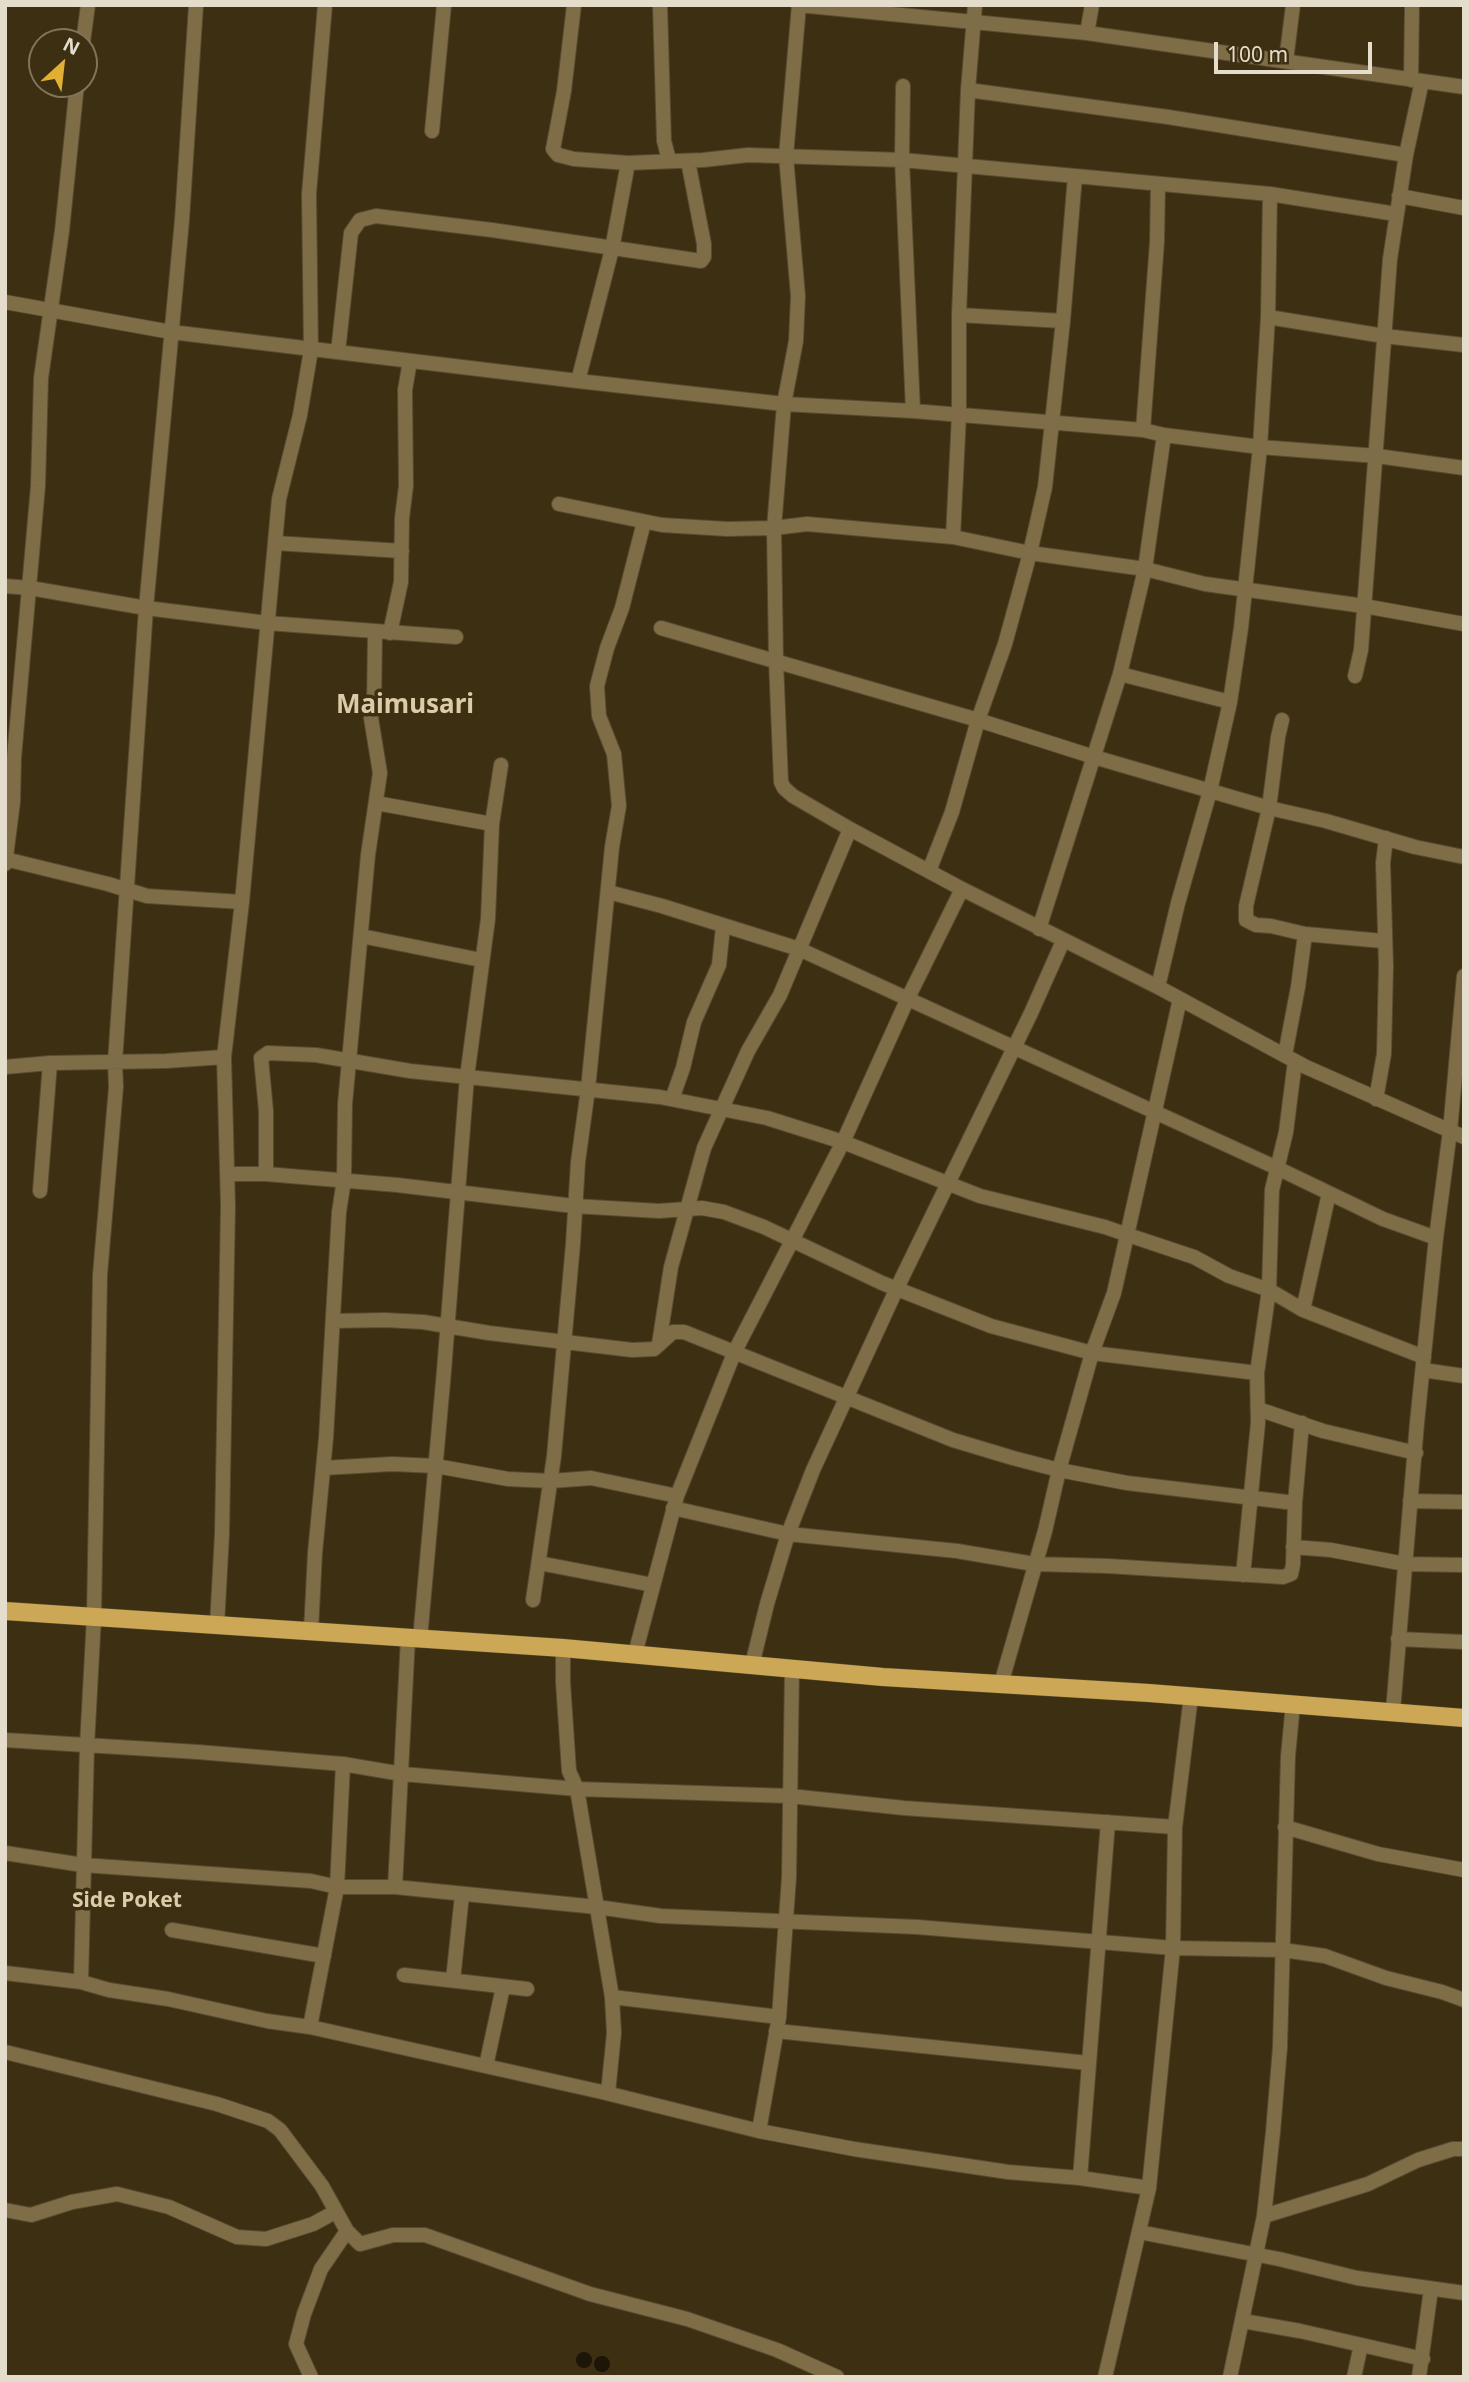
<!DOCTYPE html>
<html>
<head>
<meta charset="utf-8">
<style>
  body { margin:0 }
  #map { position:relative; width:1469px; height:2382px; overflow:hidden; background:#3d2f11; font-family:"Noto Sans",sans-serif }
  canvas { display:block }
  .frame { position:absolute; inset:0; border:7px solid #e5ddcc; pointer-events:none }
  .north { position:absolute; left:28px; top:28px; width:70px; height:70px; box-sizing:border-box; background:#3d2f11; border:2px solid #80755c; border-radius:50%; rotate:27deg; font-size:19px; font-weight:700; line-height:28px; text-align:center; color:#e5ddcc }
  .north::after { content:''; display:block; margin:auto; width:24px; height:32px; background:#e1af34; clip-path:polygon(50% 0,100% 100%,50% 72%,0 100%) }
  .scale { position:absolute; left:1214px; top:42px; width:158px; height:32px; box-sizing:border-box; border:4px solid #e5ddcc; border-top:0; padding-left:9px; font-size:21px; line-height:24px; white-space:nowrap; color:#e5ddcc; -webkit-text-stroke:5px #3d2f11; paint-order:stroke }
</style>
</head>
<body>
<div id="map">
<canvas width="1469" height="2382"></canvas>
<div class="frame"></div>
<div class="north">N</div>
<div class="scale">100 m</div>
</div>
<script>
const ctx = document.querySelector('canvas').getContext('2d');
ctx.lineJoin = 'round';
function fillPath(path, color) {
  ctx.fillStyle = color;
  ctx.fill(path, 'evenodd');
}
function poly(rows) {
  const path = new Path2D();
  for (const r of rows) {
    if (r.length === 3) {
      path.moveTo(r[0] + r[2], r[1]);
      path.arc(r[0], r[1], r[2], 0, 2 * Math.PI);
      continue;
    }
    path.moveTo(r[0], r[1]);
    for (let i = 2; i < r.length; i += 2) path.lineTo(r[i], r[i + 1]);
  }
  return path;
}
function strokePath(path, color, width, dash) {
  ctx.strokeStyle = color;
  ctx.lineWidth = width;
  ctx.lineCap = dash ? 'butt' : 'round';
  ctx.setLineDash(dash || []);
  ctx.stroke(path);
}
function label(font, color, halo, rows, align = 'center') {
  ctx.font = font + ' "Noto Sans",sans-serif';
  ctx.lineWidth = 7;
  ctx.setLineDash([]);
  ctx.textBaseline = 'middle';
  ctx.strokeStyle = halo;
  ctx.fillStyle = color;
  for (const [text, x, y, turn = 0] of rows) {
    ctx.save();
    ctx.translate(x, y);
    ctx.rotate((+turn || 0) * Math.PI / 180);
    ctx.textAlign = isNaN(turn) ? turn : align;
    if (halo) ctx.strokeText(text, 0, 0);
    ctx.fillText(text, 0, 0);
    ctx.restore();
  }
}
fillPath(poly([
  [584,2360,8],
  [602,2364,8]
]), '#1c1609');
const minor = poly([
  [574,5,564,91,553,149,558,155,574,159,628,163,703,160,748,155,902,160,1270,194,1396,214],
  [660,5,664,141,669,160],
  [798,5,1087,33,1464,87],
  [799,5,786,156,798,296,796,341,784,404,774,528,776,661,781,782,784,788,793,796,850,829,962,889,1158,987,1306,1067,1464,1137],
  [1087,33,1092,5],
  [83,42,88,5],
  [1286,61,1293,5],
  [1411,80,1412,5],
  [903,86,902,160,913,411],
  [968,90,1168,117,1406,155],
  [432,131,444,5],
  [1399,196,1464,208],
  [5,302,171,332,578,381,784,404,913,411,1143,430,1164,435,1260,447,1377,456,1464,468],
  [959,315,1063,321],
  [1268,317,1384,336,1464,345],
  [338,352,351,233,360,220,376,216,492,230,701,261,704,257,704,244,688,161],
  [578,381,612,249,628,163],
  [1143,430,1157,242,1158,184],
  [559,504,662,525,727,529,774,528,807,524,953,537,1030,553,1145,569,1205,584,1364,606,1464,624],
  [953,537,959,415,959,315,968,90,975,5],
  [275,543,402,551],
  [5,586,30,588,146,608,267,623,456,637],
  [661,628,978,720,1094,757,1269,808,1326,821,1415,847,1464,857],
  [390,633,401,582,402,518,406,486,405,390,410,361],
  [1120,674,1230,702],
  [1355,676,1361,650,1390,259,1406,155,1422,81],
  [1282,720,1278,737,1269,808,1246,906,1246,920,1256,925,1271,926,1305,934,1383,941],
  [376,803,492,824],
  [5,859,108,884,147,896,242,902],
  [5,864,13,802,14,758,38,486,41,378,62,231,77,84],
  [929,871,952,812,978,720,1005,644,1030,553,1045,487,1063,321,1075,176],
  [608,892,662,906,799,949,1277,1168,1383,1219,1436,1238],
  [1039,929,1120,674,1145,569,1164,435],
  [361,936,481,960],
  [1158,987,1178,903,1210,791,1230,702,1241,628,1260,447,1268,317,1270,194],
  [1285,1055,1298,987,1305,934],
  [5,1067,50,1063,166,1061,224,1057],
  [672,1099,683,1068,694,1022,719,965,723,927],
  [1376,1099,1384,1054,1386,966,1383,863,1386,838],
  [227,1174,266,1174,397,1185,574,1206,659,1211,702,1208,724,1212,764,1227,882,1283,991,1326,1092,1353,1257,1373],
  [266,1174,266,1111,261,1058,268,1053,316,1055,410,1071,660,1097,767,1118,843,1142,980,1196,1105,1227,1128,1235,1194,1257,1229,1276,1269,1290,1303,1310,1424,1357],
  [40,1191,50,1063],
  [1303,1310,1329,1193],
  [333,1321,385,1320,423,1322,489,1333,632,1350,654,1349,673,1332,684,1332,953,1440,1013,1458,1059,1470,1127,1483,1295,1503],
  [659,1344,671,1267,704,1148,748,1051,780,995,850,829],
  [1423,1370,1464,1376],
  [1258,1409,1323,1431,1416,1453],
  [324,1468,392,1464,436,1466,508,1479,551,1481,591,1478,677,1496],
  [1410,1501,1464,1502],
  [673,1508,788,1534,957,1551,1034,1564,1108,1566,1283,1577,1291,1574,1293,1565,1295,1503,1302,1423],
  [1293,1547,1331,1550,1405,1564,1464,1565],
  [539,1563,653,1585],
  [1243,1575,1258,1423,1257,1373,1269,1290,1272,1190,1286,1132,1295,1061],
  [533,1600,554,1456,573,1244,578,1162,588,1089,612,847,619,806,614,754,599,716,597,686,607,648,622,608,644,522],
  [217,1625,222,1534,228,1206,224,1057,242,902,279,499,300,415,311,350,309,194,325,5],
  [311,1631,315,1553,326,1438,339,1212,344,1180,345,1104,368,855,380,773,371,718,374,706,375,633],
  [420,1639,444,1371,467,1077,488,919,492,824,501,765],
  [1398,1639,1464,1642],
  [563,1648,563,1682,569,1771,577,1789,612,1997,614,2033,608,2093],
  [635,1654,677,1496,735,1351,843,1142,908,998,962,889],
  [752,1665,767,1604,788,1534,813,1470,897,1288,1031,1013,1063,941],
  [1001,1684,1045,1531,1059,1470,1092,1353,1114,1293,1180,999],
  [1393,1711,1417,1423,1436,1238,1450,1131,1464,976],
  [5,1740,198,1752,343,1764,337,1887,310,2027],
  [343,1764,402,1774,577,1789,790,1796,904,1808,1175,1827],
  [1285,1827,1378,1854,1464,1870],
  [5,1853,83,1865,311,1881,337,1887,395,1887,597,1907,661,1916,917,1927,1173,1948,1283,1950,1325,1956,1386,1978,1442,1992,1464,2000],
  [395,1887,408,1638],
  [172,1930,324,1956],
  [5,1973,81,1982,109,1990,168,1999,267,2021,310,2027,602,2092,759,2131,854,2149,1008,2172,1080,2178,1149,2188],
  [404,1975,527,1989],
  [453,1980,462,1895],
  [81,1982,87,1746,94,1617,100,1275,116,1087,115,1062,146,608,182,220,196,5],
  [612,1997,779,2017],
  [776,2031,1088,2063],
  [5,2052,217,2104,268,2121,280,2130,322,2186,347,2231,360,2244,393,2235,425,2235,590,2294,687,2319,777,2350,837,2377],
  [486,2066,503,1987],
  [759,2131,779,2017,789,1877,792,1668],
  [1080,2178,1108,1822],
  [5,2210,31,2215,72,2202,117,2194,169,2207,237,2237,266,2239,313,2224,335,2212],
  [1264,2216,1368,2184,1418,2160,1453,2149,1464,2149],
  [1139,2232,1279,2259,1357,2278,1464,2293],
  [1243,2321,1300,2331,1423,2359],
  [311,2377,296,2344,304,2314,321,2269,347,2231],
  [1105,2377,1149,2188,1173,1948,1175,1827,1191,1696],
  [1230,2377,1264,2216,1273,2132,1280,2047,1288,1756,1293,1704],
  [1354,2377,1361,2345],
  [1419,2377,1431,2289]
]);
const major = poly([
  [5,1611,563,1648,883,1677,1149,1693,1464,1718]
]);
strokePath(minor, '#584b2f', 16);
strokePath(major, '#584b2f', 19);
strokePath(minor, '#7f6d48', 14);
strokePath(major, '#cca756', 18);
label('bold 21px', '#dccba9', '#3d2f11', [
  ["Side Poket",127,1901]
]);
label('bold 26px', '#dccba9', '#3d2f11', [
  ["Maimusari",405,706]
]);
</script>
</body>
</html>
